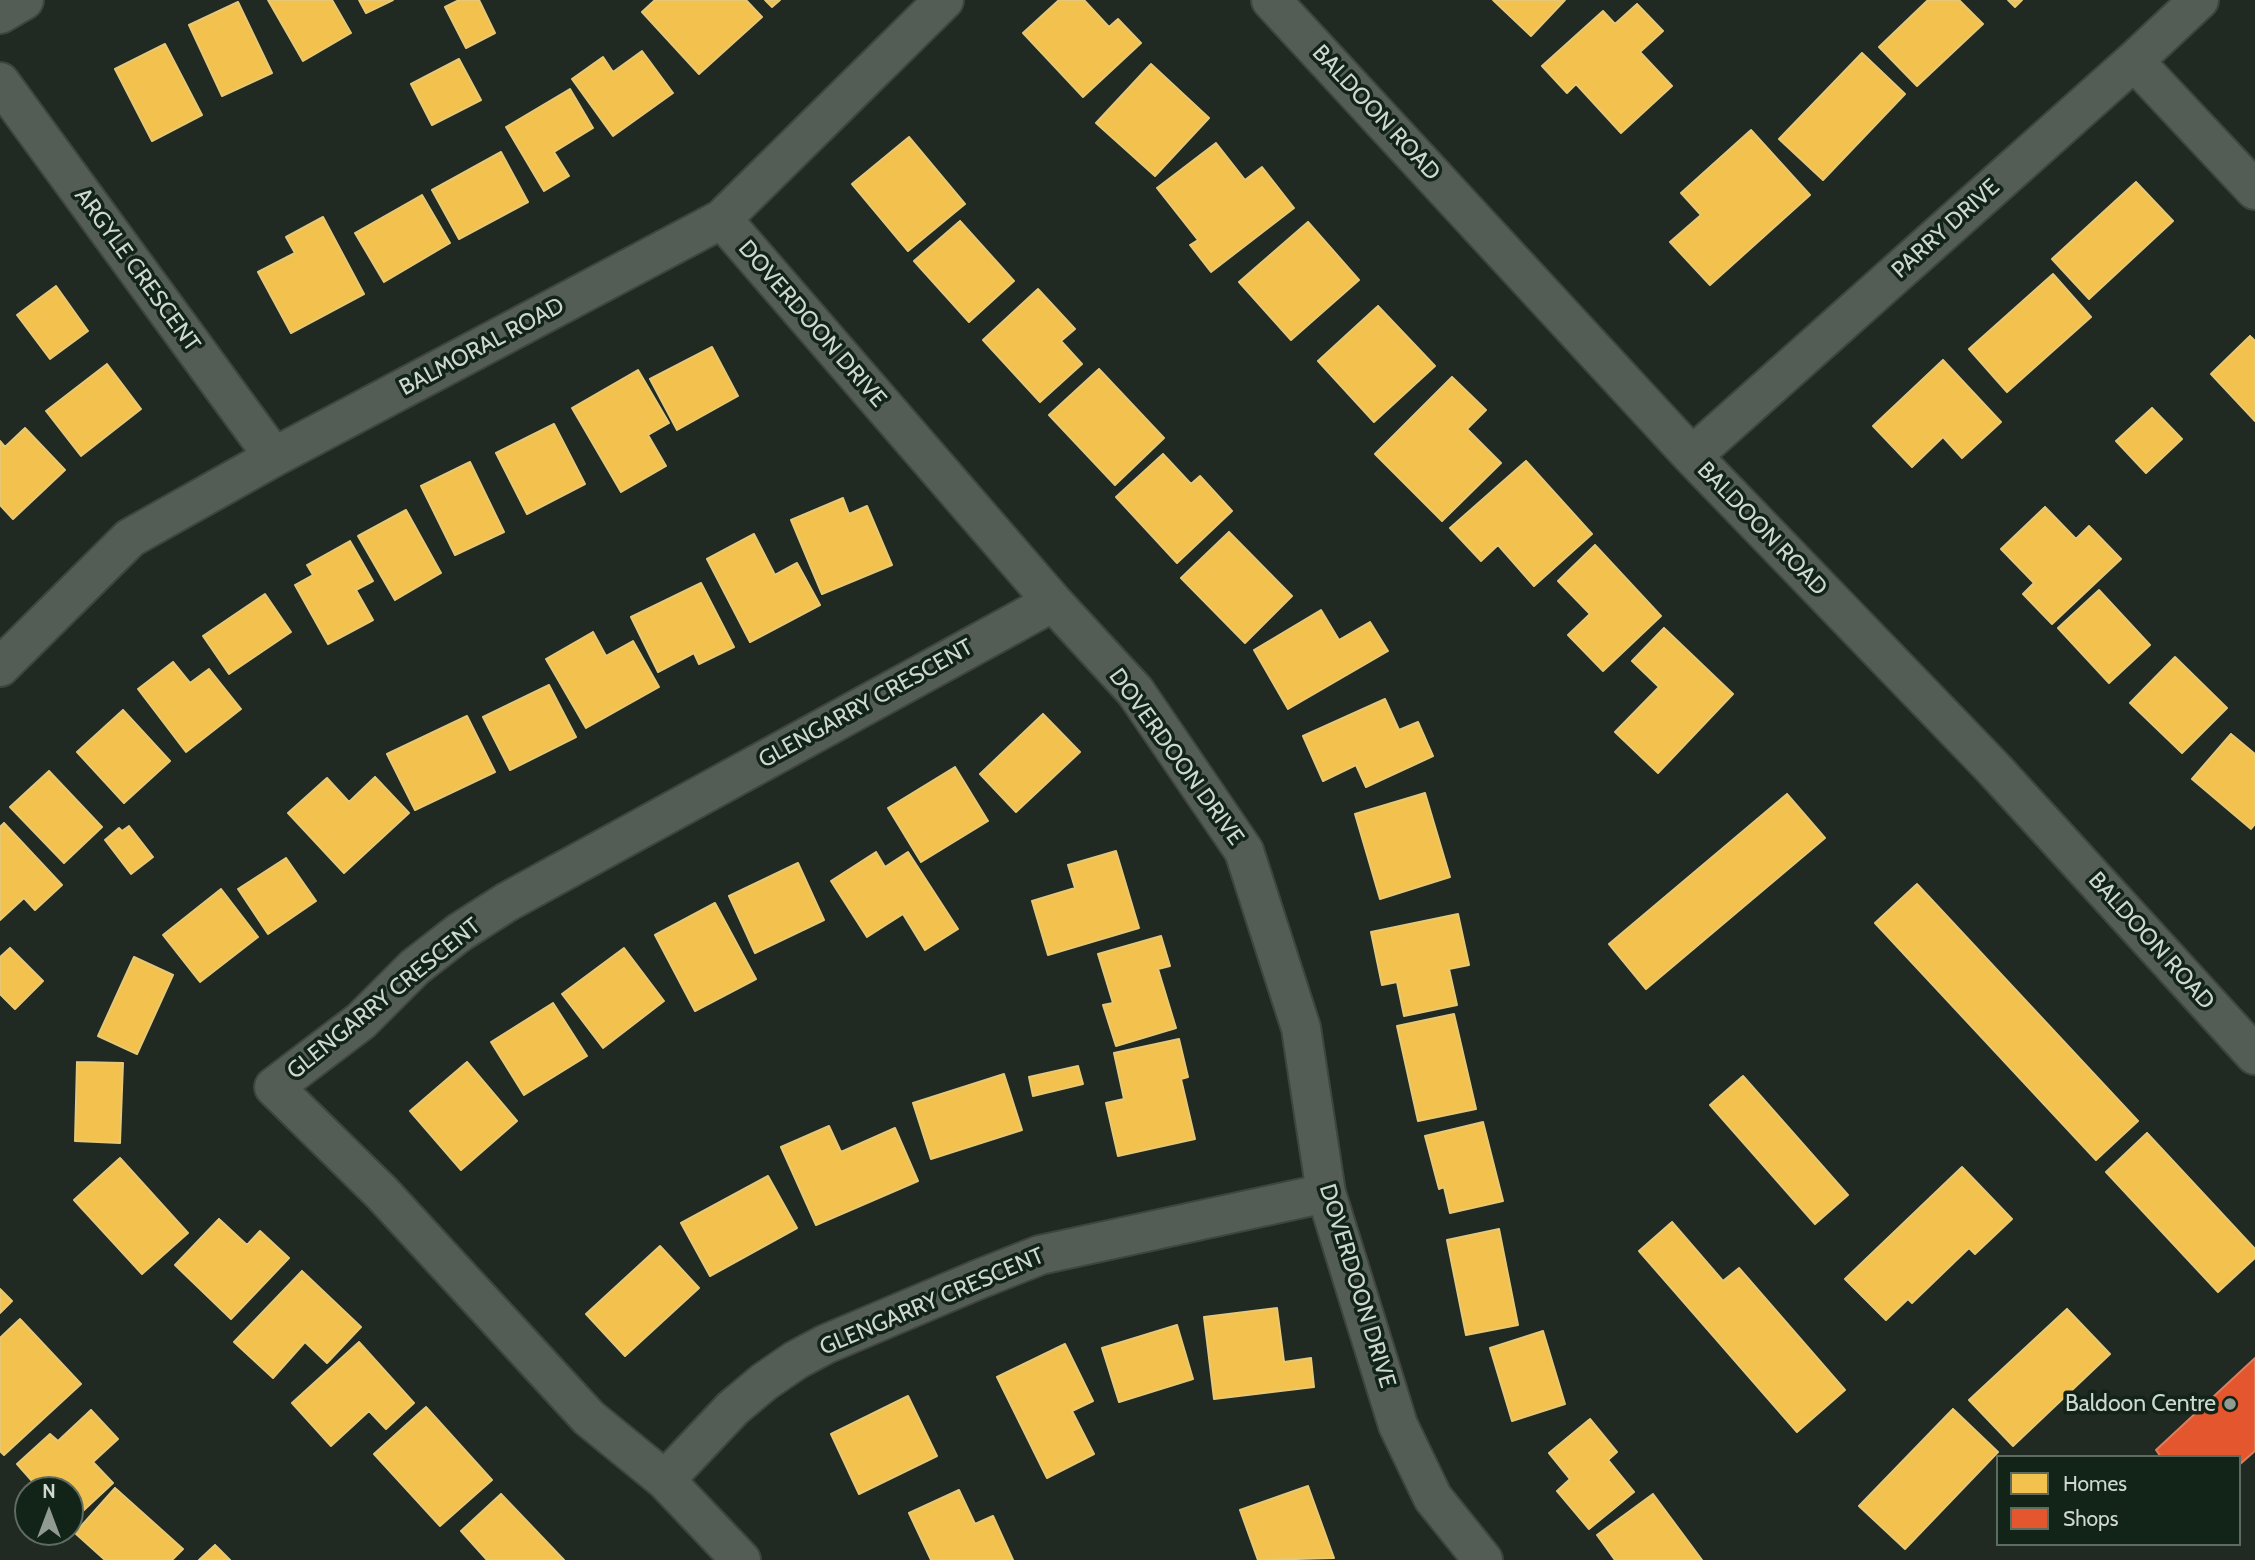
<!DOCTYPE html>
<html>
<head>
<meta charset="utf-8">
<style>
  body { margin:0 }
  #map { position:relative; width:2255px; height:1560px; overflow:hidden; background:#202922; font-family:Cabin,sans-serif }
  canvas { display:block }
  .legend { position:absolute; left:1996px; top:1455px; width:245px; height:91px; box-sizing:border-box; background:#122317; border:2px solid #5d6b61; margin:0; padding:9px 12px; list-style:none; font-size:21px; color:#ced8d0 }
  .legend li { display:flex; align-items:center; gap:14px; height:35px }
  .legend b { width:35px; border:2px solid #5d6b61 }
  .north { position:absolute; left:14px; top:1476px; width:70px; height:70px; box-sizing:border-box; background:#122317; border:2px solid #5d6b61; border-radius:50%; rotate:0deg; font-size:19px; font-weight:700; line-height:28px; text-align:center; color:#ced8d0 }
  .north::after { content:''; display:block; margin:auto; width:24px; height:32px; background:#919b93; clip-path:polygon(50% 0,100% 100%,50% 72%,0 100%) }
</style>
</head>
<body>
<div id="map">
<canvas width="2255" height="1560"></canvas>
<ul class="legend">
<li><b style="height:19px;background:#f2c14e"></b>Homes</li>
<li><b style="height:19px;background:#e4572e"></b>Shops</li>
</ul>
<div class="north">N</div>
</div>
<script>
const ctx = document.querySelector('canvas').getContext('2d');
ctx.lineJoin = 'round';
function fillPath(path, color) {
  ctx.fillStyle = color;
  ctx.fill(path, 'evenodd');
}
function poly(rows) {
  const path = new Path2D();
  for (const r of rows) {
    path.moveTo(r[0], r[1]);
    for (let i = 2; i < r.length; i += 2) path.lineTo(r[i], r[i + 1]);
  }
  return path;
}
function strokePath(path, color, width, dash) {
  ctx.strokeStyle = color;
  ctx.lineWidth = width;
  ctx.lineCap = dash ? 'butt' : 'round';
  ctx.setLineDash(dash || []);
  ctx.stroke(path);
}
function label(font, color, halo, rows, align = 'center') {
  ctx.font = font + ' Cabin,sans-serif';
  ctx.lineWidth = 7;
  ctx.setLineDash([]);
  ctx.textBaseline = 'middle';
  ctx.strokeStyle = halo;
  ctx.fillStyle = color;
  for (const [text, x, y, turn = 0] of rows) {
    ctx.save();
    ctx.translate(x, y);
    ctx.rotate((+turn || 0) * Math.PI / 180);
    ctx.textAlign = isNaN(turn) ? turn : align;
    if (halo) ctx.strokeText(text, 0, 0);
    ctx.fillText(text, 0, 0);
    ctx.restore();
  }
}
const homes = poly([
  [268,0,332,0,351,33,303,61,268,0],
  [359,0,393,0,366,13,359,0],
  [459,0,479,0,495,33,466,48,445,7,459,0],
  [655,0,746,0,762,17,699,74,642,12,655,0],
  [765,0,780,0,772,7,765,0],
  [1059,0,1084,0,1109,27,1118,19,1141,43,1083,97,1023,33,1059,0],
  [1493,0,1565,0,1531,36,1493,0],
  [1928,0,1959,0,1983,24,1917,86,1879,47,1928,0],
  [2008,0,2022,0,2015,7,2008,0],
  [238,2,272,73,222,96,189,25,238,2],
  [1637,4,1663,31,1640,52,1672,86,1621,133,1576,84,1567,93,1542,66,1603,11,1615,24,1637,4],
  [165,44,202,115,152,141,115,69,165,44],
  [642,51,673,93,613,136,572,79,603,57,613,72,642,51],
  [1862,53,1905,94,1823,180,1779,139,1862,53],
  [459,59,481,100,432,125,411,84,459,59],
  [1151,64,1209,118,1155,176,1096,123,1151,64],
  [570,89,593,128,554,152,569,176,544,191,506,127,570,89],
  [1751,130,1810,195,1710,285,1670,242,1701,215,1681,193,1751,130],
  [909,137,965,204,908,251,852,184,909,137],
  [1216,143,1245,180,1262,167,1294,208,1211,272,1190,245,1198,240,1157,188,1216,143],
  [501,152,528,202,459,239,432,190,501,152],
  [2136,182,2173,221,2089,299,2052,259,2136,182],
  [422,195,450,243,384,282,355,233,422,195],
  [323,217,364,294,291,333,258,272,295,253,286,237,323,217],
  [960,221,1014,281,969,322,914,261,960,221],
  [1308,222,1359,280,1291,340,1239,282,1308,222],
  [2053,274,2091,317,2007,392,1969,349,2053,274],
  [56,286,88,331,50,359,17,315,56,286],
  [1038,289,1075,329,1061,341,1082,364,1040,402,983,340,1038,289],
  [1378,306,1435,366,1374,422,1318,361,1378,306],
  [2250,336,2255,341,2255,421,2211,374,2250,336],
  [712,347,738,396,677,430,650,379,712,347],
  [1943,360,2001,422,1962,458,1943,437,1912,467,1873,426,1943,360],
  [107,364,141,409,81,456,46,411,107,364],
  [1099,369,1164,438,1115,485,1049,415,1099,369],
  [638,370,669,423,648,435,666,466,621,492,572,408,638,370],
  [1452,377,1486,410,1467,429,1501,463,1442,521,1375,454,1452,377],
  [2152,408,2182,439,2146,473,2116,441,2152,408],
  [554,424,585,484,527,514,496,453,554,424],
  [25,428,65,470,13,519,0,505,0,441,5,447,25,428],
  [1163,454,1191,484,1200,476,1232,511,1177,563,1116,497,1163,454],
  [1526,461,1592,534,1534,586,1498,545,1481,561,1450,528,1526,461],
  [470,462,504,532,455,555,421,486,470,462],
  [843,498,849,514,867,506,892,565,822,594,791,520,843,498],
  [2045,507,2076,539,2089,526,2121,559,2052,624,2023,594,2034,583,2001,549,2045,507],
  [406,510,441,573,395,600,358,536,406,510],
  [1229,532,1292,596,1245,643,1181,578,1229,532],
  [754,534,775,575,797,563,820,605,750,642,707,559,754,534],
  [350,541,373,581,356,590,373,620,328,644,295,585,313,575,307,565,350,541],
  [1595,545,1661,616,1603,671,1568,635,1590,614,1558,581,1595,545],
  [701,583,734,647,699,664,694,653,658,672,631,617,701,583],
  [2099,590,2150,645,2109,683,2058,628,2099,590],
  [265,594,291,632,229,674,203,636,265,594],
  [1321,610,1339,640,1370,622,1388,651,1288,709,1254,650,1321,610],
  [1664,628,1733,694,1658,773,1615,732,1659,687,1632,661,1664,628],
  [593,632,606,656,633,641,659,687,586,728,546,659,593,632],
  [2175,657,2227,708,2182,753,2130,703,2175,657],
  [173,662,190,683,209,669,241,709,186,752,138,689,173,662],
  [549,685,576,737,510,770,483,717,549,685],
  [1385,699,1399,730,1418,722,1433,756,1366,787,1356,765,1323,781,1303,736,1385,699],
  [123,710,170,761,124,803,77,752,123,710],
  [1043,714,1080,752,1016,812,980,774,1043,714],
  [467,716,495,772,415,810,387,754,467,716],
  [2231,734,2255,754,2255,824,2251,829,2192,779,2231,734],
  [955,767,988,821,921,862,888,808,955,767],
  [49,771,102,827,64,863,10,807,49,771],
  [375,777,409,813,344,873,288,813,327,778,349,802,375,777],
  [1425,793,1450,877,1380,899,1355,814,1425,793],
  [1787,794,1825,838,1646,989,1609,944,1787,794],
  [4,823,62,885,35,910,24,898,0,920,0,827,4,823],
  [129,826,153,857,131,874,105,840,119,828,122,831,129,826],
  [1116,851,1139,928,1048,955,1032,901,1075,888,1068,865,1116,851],
  [876,852,885,867,908,852,958,929,925,950,903,914,867,937,831,881,876,852],
  [286,858,316,901,268,934,238,889,286,858],
  [798,863,824,920,755,953,729,896,798,863],
  [1917,884,2138,1121,2096,1160,1875,923,1917,884],
  [221,889,258,937,200,982,163,935,221,889],
  [715,903,756,979,695,1011,655,935,715,903],
  [1458,914,1469,965,1449,969,1457,1005,1404,1016,1397,982,1382,985,1371,932,1458,914],
  [1161,936,1170,966,1158,969,1176,1028,1116,1046,1103,1005,1113,1003,1098,954,1161,936],
  [10,948,43,981,15,1009,0,994,0,957,10,948],
  [624,948,664,1001,603,1048,562,994,624,948],
  [134,957,173,975,137,1054,98,1036,134,957],
  [553,1003,587,1056,524,1095,491,1042,553,1003],
  [1454,1014,1476,1109,1418,1121,1397,1026,1454,1014],
  [1179,1039,1188,1077,1181,1079,1195,1139,1118,1156,1106,1103,1124,1099,1114,1053,1179,1039],
  [77,1062,123,1063,120,1143,75,1141,77,1062],
  [467,1062,517,1121,461,1170,410,1111,467,1062],
  [1078,1066,1083,1084,1033,1096,1029,1077,1078,1066],
  [1004,1074,1022,1130,931,1159,913,1103,1004,1074],
  [1743,1076,1848,1195,1815,1224,1710,1105,1743,1076],
  [1483,1122,1503,1201,1450,1213,1444,1187,1439,1189,1425,1136,1483,1122],
  [829,1126,841,1152,895,1128,918,1181,816,1225,781,1147,829,1126],
  [2147,1133,2255,1249,2255,1258,2218,1292,2106,1172,2147,1133],
  [120,1158,188,1233,142,1274,74,1200,120,1158],
  [1962,1167,2012,1219,1975,1254,1969,1248,1912,1303,1908,1299,1886,1320,1845,1279,1962,1167],
  [768,1176,797,1228,710,1276,681,1223,768,1176],
  [219,1219,247,1245,260,1231,289,1258,231,1319,175,1265,219,1219],
  [1672,1222,1723,1281,1739,1268,1845,1390,1797,1432,1639,1251,1672,1222],
  [1499,1229,1518,1325,1466,1335,1447,1240,1499,1229],
  [660,1246,699,1288,625,1356,586,1314,660,1246],
  [302,1271,361,1327,327,1363,305,1342,273,1378,234,1342,302,1271],
  [0,1289,12,1301,0,1313,0,1289],
  [1277,1308,1284,1362,1311,1358,1314,1387,1214,1399,1204,1317,1277,1308],
  [2067,1309,2110,1354,2013,1446,1969,1400,2067,1309],
  [20,1319,81,1384,4,1455,0,1451,0,1338,20,1319],
  [1177,1325,1193,1379,1119,1402,1102,1348,1177,1325],
  [1543,1331,1565,1404,1512,1421,1490,1348,1543,1331],
  [359,1342,414,1403,386,1429,369,1411,331,1446,292,1403,359,1342],
  [1065,1344,1093,1401,1072,1411,1094,1454,1047,1478,997,1377,1065,1344],
  [908,1396,937,1456,859,1494,831,1434,908,1396],
  [426,1407,492,1480,440,1526,374,1454,426,1407],
  [1953,1409,1998,1452,1905,1549,1859,1506,1953,1409],
  [91,1410,118,1439,93,1462,113,1483,70,1523,70,1490,40,1490,17,1464,50,1434,58,1441,91,1410],
  [1590,1419,1617,1452,1608,1460,1634,1492,1589,1529,1557,1491,1570,1479,1549,1453,1590,1419],
  [1308,1486,1334,1558,1258,1560,1240,1510,1308,1486],
  [115,1488,183,1549,172,1560,105,1560,75,1533,115,1488],
  [959,1490,975,1524,993,1516,1013,1560,931,1560,909,1513,959,1490],
  [501,1494,564,1560,487,1560,461,1531,501,1494],
  [1653,1494,1702,1560,1615,1560,1597,1535,1653,1494],
  [215,1545,230,1560,199,1560,215,1545]
]);
fillPath(homes, '#f2c14e');
strokePath(homes, '#e7c875', 2);
const shops = poly([
  [2255,1358,2255,1451,2239,1465,2239,1457,2161,1457,2156,1450,2255,1358]
]);
fillPath(shops, '#e4572e');
strokePath(shops, '#dd7e5f', 2);
const minor = poly([
  [1271,0,1692,456,1994,769,2255,1055],
  [0,14,24,0],
  [2134,61,2255,190],
  [0,82,274,457],
  [722,219,1053,602,1135,691,1244,851,1301,1028,1326,1193,1398,1425,1433,1498,1483,1560],
  [1692,456,2134,61,2199,0],
  [0,667,130,538,274,457,722,219,944,0],
  [665,1480,733,1408,764,1382,796,1360,826,1344,977,1280,1040,1255,1326,1193],
  [741,1560,665,1480,589,1418,382,1193,274,1087,361,1021,415,967,460,932,507,902,1053,602]
]);
strokePath(minor, '#3d453f', 42);
strokePath(minor, '#545c56', 38);
for (const [x, y, r, color] of [
  [2230,1404,7,"#919b93"]
]) {
  const dot = new Path2D();
  dot.arc(x, y, r, 0, 2 * Math.PI);
  ctx.fillStyle = color;
  ctx.fill(dot);
  strokePath(dot, '#122317', 2.5);
}
label('23px', '#ced8d0', '#122317', [
  ["BALDOON ROAD",1376,113,47],
  ["PARRY DRIVE",1946,229,-42],
  ["ARGYLE CRESCENT",137,270,54],
  ["DOVERDOON DRIVE",812,324,49],
  ["BALMORAL ROAD",482,347,-28],
  ["BALDOON ROAD",1762,529,46],
  ["GLENGARRY CRESCENT",866,704,-29],
  ["DOVERDOON DRIVE",1176,757,54],
  ["BALDOON ROAD",2151,941,48],
  ["GLENGARRY CRESCENT",384,999,-39],
  ["DOVERDOON DRIVE",1357,1286,73],
  ["GLENGARRY CRESCENT",932,1302,-23]
]);
label('23px', '#ced8d0', '#122317', [
  ["Baldoon Centre",2216,1404]
], 'right');
</script>
</body>
</html>
